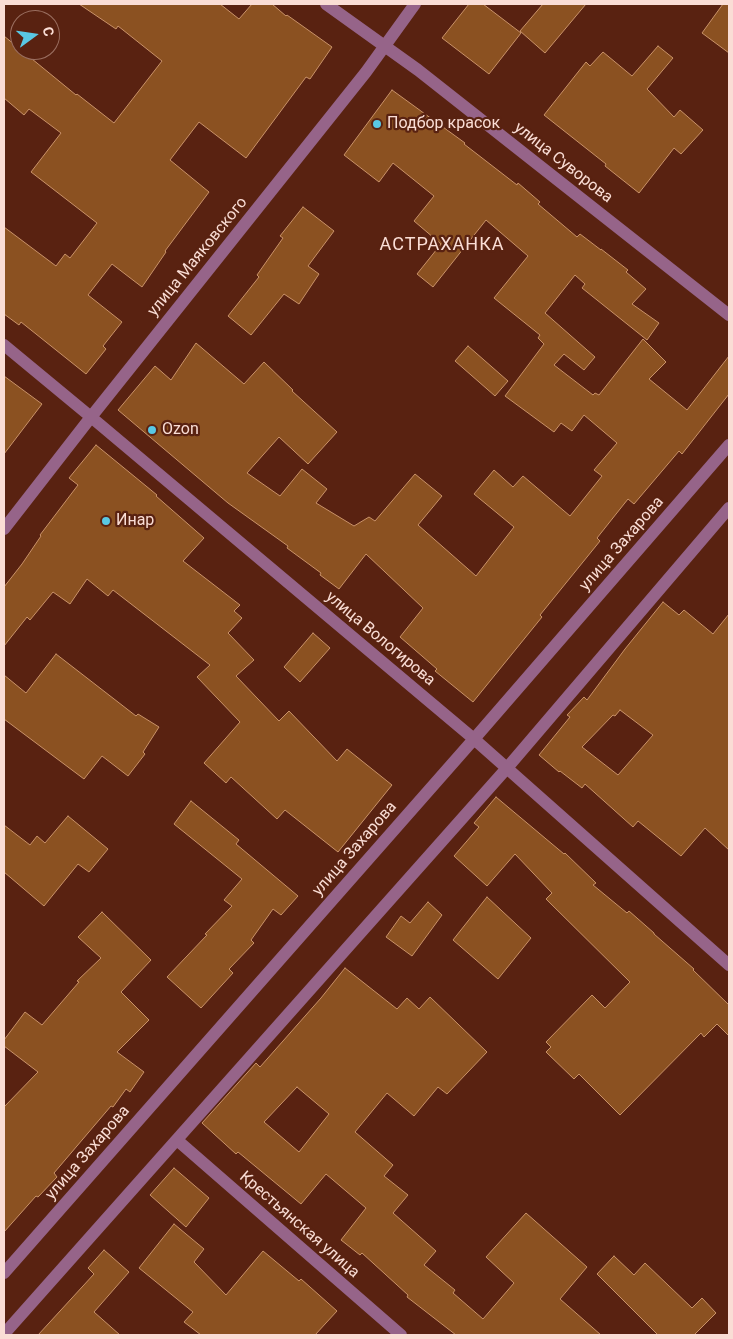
<!DOCTYPE html>
<html>
<head>
<meta charset="utf-8">
<style>
  body { margin:0 }
  #map { position:relative; width:733px; height:1339px; overflow:hidden; background:#592211; font-family:Roboto,sans-serif }
  canvas { display:block }
  .frame { position:absolute; inset:0; border:5px solid #faddd5; pointer-events:none }
  .north { position:absolute; left:10px; top:10px; width:50px; height:50px; box-sizing:border-box; background:#592211; border:1px solid #996d5f; border-radius:50%; rotate:76deg; font-size:14px; font-weight:700; line-height:20px; text-align:center; color:#faddd5 }
  .north::after { content:''; display:block; margin:auto; width:18px; height:22px; background:#59c8e4; clip-path:polygon(50% 0,100% 100%,50% 72%,0 100%) }
</style>
</head>
<body>
<div id="map">
<canvas width="733" height="1339"></canvas>
<div class="frame"></div>
<div class="north">С</div>
</div>
<script>
const ctx = document.querySelector('canvas').getContext('2d');
ctx.lineJoin = 'round';
function fillPath(path, color) {
  ctx.fillStyle = color;
  ctx.fill(path, 'evenodd');
}
function poly(rows) {
  const path = new Path2D();
  for (const r of rows) {
    path.moveTo(r[0], r[1]);
    for (let i = 2; i < r.length; i += 2) path.lineTo(r[i], r[i + 1]);
  }
  return path;
}
function strokePath(path, color, width, dash) {
  ctx.strokeStyle = color;
  ctx.lineWidth = width;
  ctx.lineCap = dash ? 'butt' : 'round';
  ctx.setLineDash(dash || []);
  ctx.stroke(path);
}
function label(font, color, halo, rows, align = 'center') {
  ctx.font = font + ' Roboto,sans-serif';
  ctx.lineWidth = 4.5;
  ctx.setLineDash([]);
  ctx.textBaseline = 'middle';
  ctx.strokeStyle = halo;
  ctx.fillStyle = color;
  for (const [text, x, y, turn = 0] of rows) {
    ctx.save();
    ctx.translate(x, y);
    ctx.rotate((+turn || 0) * Math.PI / 180);
    ctx.textAlign = isNaN(turn) ? turn : align;
    if (halo) ctx.strokeText(text, 0, 0);
    ctx.fillText(text, 0, 0);
    ctx.restore();
  }
}
const building = poly([
  [79,4,220,4,239,19,252,4,272,4,286,16,287,15,332,47,310,79,306,77,246,158,199,122,170,160,209,192,165,251,166,252,142,287,112,264,88,295,122,322,103,346,106,349,86,374,21,322,19,325,4,314,4,227,56,266,65,254,70,258,97,223,31,172,61,133,29,109,24,115,4,98,4,36,76,95,77,94,114,123,162,61,118,26,116,29,79,4],
  [469,4,483,4,521,33,489,74,442,38,469,4],
  [543,4,586,4,545,53,520,31,543,4],
  [723,4,729,4,729,53,702,33,723,4],
  [658,46,673,58,647,89,674,117,680,110,703,130,681,154,674,148,639,193,605,166,606,164,544,115,586,62,590,66,603,52,632,76,658,46],
  [392,90,465,143,464,144,517,185,518,183,540,202,538,204,577,237,580,234,601,250,601,249,628,270,626,272,646,289,632,304,659,323,647,340,582,288,585,284,575,275,545,313,595,357,584,370,564,354,554,365,593,395,595,393,599,395,643,339,666,362,649,379,687,410,729,356,729,394,682,454,679,451,634,504,628,499,597,538,600,541,540,615,542,617,473,702,435,671,437,669,400,637,423,608,366,554,339,589,320,575,321,573,287,548,288,546,228,503,118,410,155,366,171,380,196,343,244,384,264,362,293,390,292,391,337,432,308,464,279,437,247,473,280,496,302,469,327,489,316,503,354,526,369,517,375,521,415,474,442,496,418,525,476,576,514,527,474,494,494,470,513,487,523,476,570,516,602,476,594,470,617,443,584,415,572,431,561,423,554,432,505,396,544,344,538,338,540,335,494,298,528,256,486,220,433,287,417,274,441,244,414,221,434,196,393,163,379,182,344,155,392,90],
  [303,207,334,231,308,266,319,274,299,304,284,294,251,335,228,316,259,277,257,275,283,238,280,236,303,207],
  [468,346,508,381,495,396,455,361,468,346],
  [4,376,42,404,4,454,4,376],
  [96,445,157,495,156,496,204,538,183,561,240,605,234,611,242,618,228,633,254,660,236,676,279,721,289,711,337,761,347,749,392,785,338,852,285,810,277,819,231,777,226,783,204,763,240,722,197,677,210,665,113,590,108,596,87,579,70,604,53,592,30,620,27,617,4,646,4,587,22,564,41,536,40,535,78,485,69,478,96,445],
  [663,602,679,615,684,610,713,634,729,614,729,850,705,828,681,856,638,821,633,827,585,784,582,788,560,771,559,772,539,755,570,717,567,715,584,697,587,700,625,649,663,602],
  [620,710,653,735,618,775,582,747,613,715,615,716,620,710],
  [313,633,330,648,300,682,284,667,313,633],
  [56,654,136,716,138,714,159,727,143,752,145,754,128,776,102,756,84,779,4,719,4,675,26,693,56,654],
  [496,797,564,854,565,853,596,883,593,885,627,913,629,911,654,933,654,934,694,969,693,970,729,1005,729,1036,717,1024,704,1037,701,1033,620,1115,579,1074,574,1079,546,1052,551,1047,546,1042,592,995,605,1008,630,982,546,899,552,893,515,854,487,886,454,856,479,827,474,823,496,797],
  [191,801,239,840,236,844,298,896,281,915,273,909,251,940,254,943,229,969,233,973,201,1008,167,977,207,935,205,934,232,906,224,900,242,879,174,824,191,801],
  [68,816,108,849,89,872,78,864,44,906,4,872,4,825,30,845,37,836,45,843,68,816],
  [487,897,531,938,498,979,453,940,487,897],
  [428,902,442,915,412,956,386,937,401,916,410,923,428,902],
  [102,912,151,960,121,992,149,1020,117,1052,144,1072,130,1092,126,1089,113,1107,111,1106,54,1173,57,1177,38,1197,36,1196,4,1232,4,1107,38,1072,4,1046,4,1040,25,1012,42,1025,79,982,77,981,101,958,78,937,102,912],
  [345,968,397,1009,407,998,419,1009,430,997,487,1052,447,1094,438,1087,414,1116,387,1093,355,1132,393,1165,384,1176,408,1195,393,1213,436,1251,424,1265,455,1290,453,1293,483,1319,514,1283,486,1257,526,1213,587,1267,560,1299,601,1335,456,1335,407,1297,408,1295,362,1253,360,1255,341,1240,366,1208,326,1174,301,1204,238,1152,236,1154,202,1123,256,1063,260,1067,321,998,345,968],
  [297,1087,329,1114,299,1152,264,1122,297,1087],
  [174,1168,209,1198,186,1227,150,1195,174,1168],
  [174,1224,204,1249,194,1262,226,1295,263,1251,299,1281,301,1279,337,1311,315,1335,201,1335,184,1322,193,1312,139,1268,174,1224],
  [104,1250,129,1272,94,1312,120,1335,38,1335,94,1274,88,1268,104,1250],
  [614,1256,634,1275,645,1263,692,1308,702,1298,716,1313,694,1335,658,1335,597,1274,614,1256]
]);
fillPath(building, '#8b5121');
strokePath(building, '#c99269', 1);
strokePath(poly([
  [326,4,418,70,729,315],
  [4,345,91,417,474,739,729,965],
  [4,529,91,417,366,72,415,4],
  [177,1140,401,1335],
  [4,1273,474,739,729,445],
  [4,1334,507,768,729,508]
]), '#966489', 12);
for (const [x, y, r, color] of [
  [377,124,5,"#59c8e4"],
  [152,430,5,"#59c8e4"],
  [106,521,5,"#59c8e4"]
]) {
  const dot = new Path2D();
  dot.arc(x, y, r, 0, 2 * Math.PI);
  ctx.fillStyle = color;
  ctx.fill(dot);
  strokePath(dot, '#592211', 2);
}
label('16px', '#faddd5', '#592211', [
  ["Подбор красок",387,124],
  ["Ozon",162,430],
  ["Инар",116,521]
], 'left');
label('16px', '#faddd5', '#592211', [
  ["улица Суворова",563,163,38],
  ["улица Маяковского",198,257,-51],
  ["улица Захарова",622,544,-49],
  ["улица Вологирова",380,639,40],
  ["улица Захарова",355,849,-49],
  ["улица Захарова",88,1153,-49],
  ["Крестьянская улица",299,1225,41]
]);
ctx.letterSpacing = '1px';
label('18px', '#faddd5', '#592211', [
  ["АСТРАХАНКА",442,245]
]);
ctx.letterSpacing = '0px';
</script>
</body>
</html>
